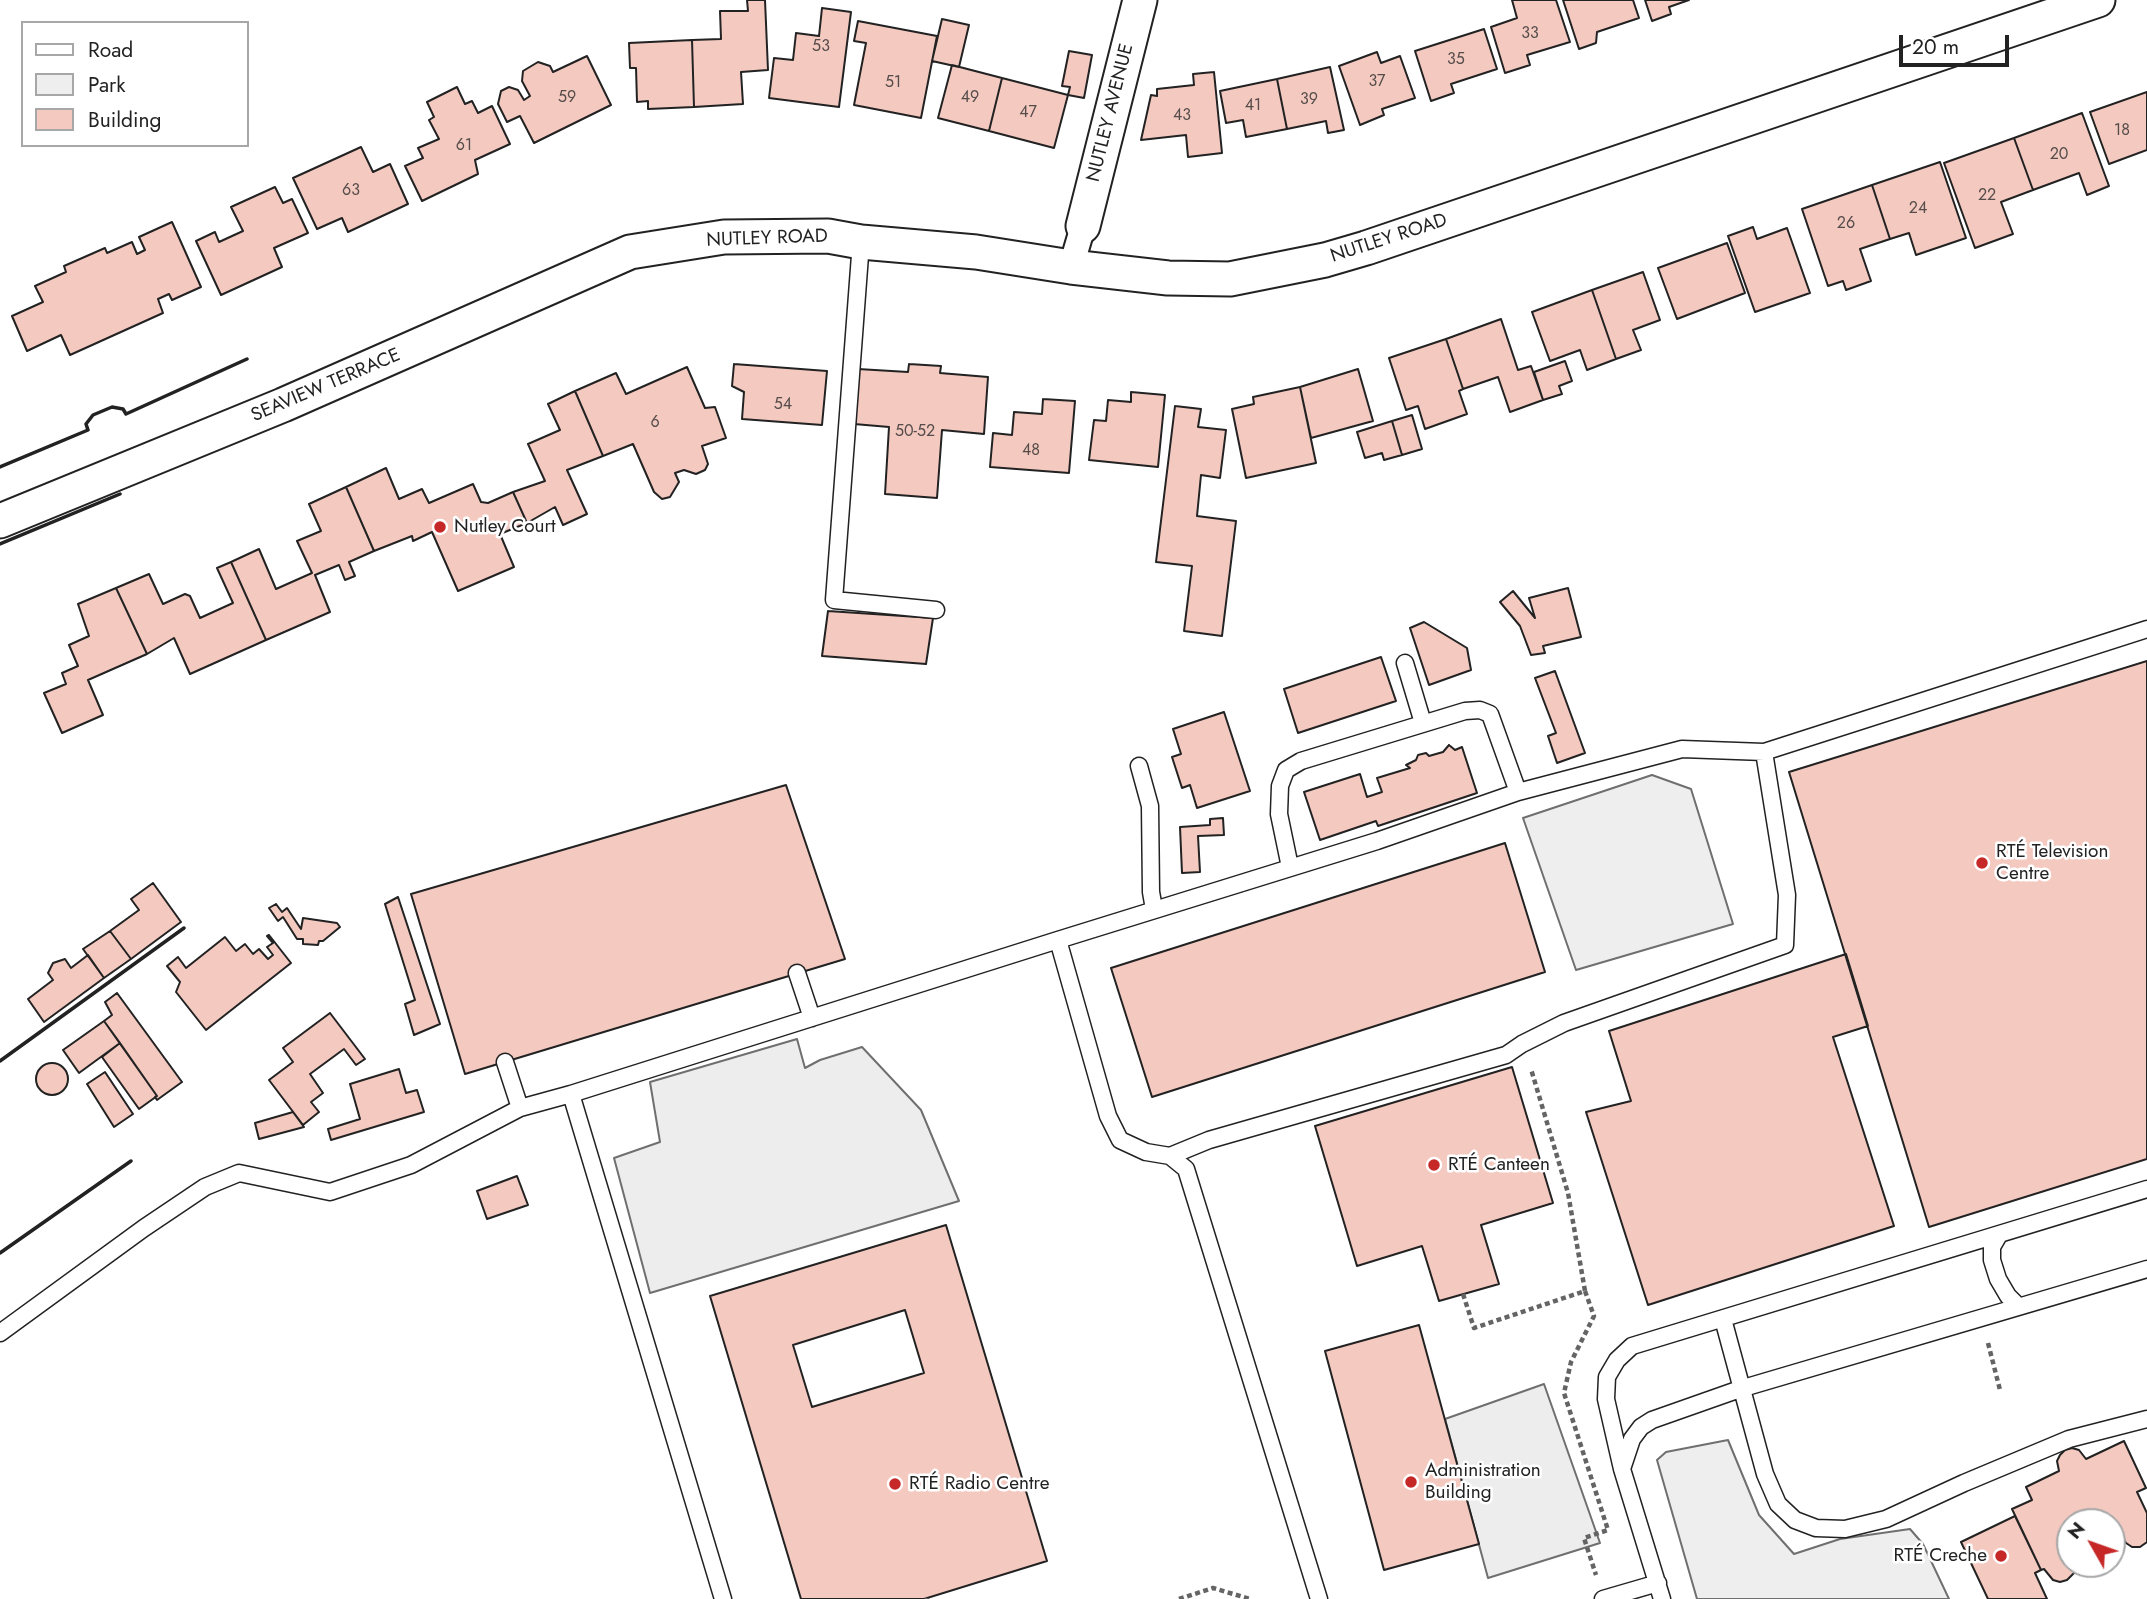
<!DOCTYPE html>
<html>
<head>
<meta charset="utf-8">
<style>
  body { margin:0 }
  #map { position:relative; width:2147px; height:1599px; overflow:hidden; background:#fff; font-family:Jost,sans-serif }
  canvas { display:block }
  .legend { position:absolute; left:21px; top:21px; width:228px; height:126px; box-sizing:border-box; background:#fff; border:2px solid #a7a7a7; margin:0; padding:9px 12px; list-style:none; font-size:21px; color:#222 }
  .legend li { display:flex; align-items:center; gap:14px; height:35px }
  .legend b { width:35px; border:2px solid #a7a7a7 }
  .north { position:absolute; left:2056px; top:1508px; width:70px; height:70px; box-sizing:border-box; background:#fff; border:2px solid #a7a7a7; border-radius:50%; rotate:310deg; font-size:19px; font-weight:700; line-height:28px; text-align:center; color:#222 }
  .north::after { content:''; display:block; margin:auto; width:24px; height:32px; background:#c62828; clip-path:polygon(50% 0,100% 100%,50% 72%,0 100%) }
  .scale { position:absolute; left:1899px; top:35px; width:110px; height:32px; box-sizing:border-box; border:4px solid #222; border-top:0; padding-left:9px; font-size:21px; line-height:24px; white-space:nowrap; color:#222; -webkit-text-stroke:5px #fff; paint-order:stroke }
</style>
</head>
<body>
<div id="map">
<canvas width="2147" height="1599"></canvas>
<ul class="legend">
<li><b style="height:9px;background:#fff"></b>Road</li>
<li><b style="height:19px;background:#eee"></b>Park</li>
<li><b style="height:19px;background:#f3c9c0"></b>Building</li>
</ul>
<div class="north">N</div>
<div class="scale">20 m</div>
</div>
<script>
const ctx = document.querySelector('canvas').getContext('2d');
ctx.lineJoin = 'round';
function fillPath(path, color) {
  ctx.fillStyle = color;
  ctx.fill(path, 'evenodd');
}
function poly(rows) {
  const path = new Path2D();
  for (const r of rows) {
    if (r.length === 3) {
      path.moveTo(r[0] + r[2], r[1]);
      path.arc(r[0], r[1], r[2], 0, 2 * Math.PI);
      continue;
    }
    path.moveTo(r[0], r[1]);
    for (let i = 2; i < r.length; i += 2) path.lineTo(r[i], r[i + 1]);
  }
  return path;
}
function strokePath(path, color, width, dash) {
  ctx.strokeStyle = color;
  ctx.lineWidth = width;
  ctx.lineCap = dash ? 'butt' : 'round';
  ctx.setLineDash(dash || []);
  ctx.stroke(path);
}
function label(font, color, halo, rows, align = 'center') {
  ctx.font = font + ' Jost,sans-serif';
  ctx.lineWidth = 5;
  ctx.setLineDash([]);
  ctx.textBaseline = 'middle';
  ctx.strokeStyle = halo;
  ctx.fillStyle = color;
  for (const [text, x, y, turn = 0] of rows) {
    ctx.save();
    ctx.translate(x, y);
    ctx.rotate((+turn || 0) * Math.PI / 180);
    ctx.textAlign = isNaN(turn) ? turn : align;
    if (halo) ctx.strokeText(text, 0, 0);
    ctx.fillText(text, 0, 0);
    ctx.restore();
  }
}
const green = poly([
  [1652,775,1691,789,1733,924,1576,970,1523,818,1652,775],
  [1728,1440,1759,1515,1794,1554,1840,1539,1910,1529,1923,1544,1949,1599,1697,1599,1657,1460,1666,1452,1728,1440]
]);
fillPath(green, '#eee');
strokePath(green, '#6f6f6f', 2);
const parking = poly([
  [797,1039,805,1068,820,1060,862,1047,921,1110,959,1201,650,1293,614,1158,660,1142,650,1082,797,1039],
  [1544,1384,1600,1543,1488,1578,1445,1419,1544,1384]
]);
fillPath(parking, '#ededed');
strokePath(parking, '#6f6f6f', 2);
const building = poly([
  [747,0,765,0,768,70,741,72,743,104,694,107,692,40,721,39,720,11,748,11,747,0],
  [1512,0,1556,0,1570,42,1527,55,1530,65,1505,73,1491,27,1517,18,1512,0],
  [1563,0,1633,0,1639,18,1597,32,1596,43,1579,49,1563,0],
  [1645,0,1689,0,1669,7,1671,14,1652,21,1645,0],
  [822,8,851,12,839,107,769,98,774,58,793,60,796,33,819,36,822,8],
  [942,19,969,25,959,67,932,61,942,19],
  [858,21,937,36,921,118,854,105,866,43,854,41,858,21],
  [1484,29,1497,69,1451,84,1454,93,1431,101,1415,51,1484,29],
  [692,40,694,107,648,109,648,101,637,102,636,68,630,68,629,43,692,40],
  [1069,51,1092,55,1084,98,1068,95,1070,87,1062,86,1069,51],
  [1377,52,1381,63,1400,56,1415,98,1382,109,1384,115,1360,125,1339,66,1377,52],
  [587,56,611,105,534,143,520,116,507,122,498,104,501,91,509,87,518,90,524,100,530,96,522,81,523,71,538,62,550,66,553,72,587,56],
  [952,65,1002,78,989,131,938,118,952,65],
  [1330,67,1344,130,1328,133,1326,121,1287,129,1277,79,1330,67],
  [1214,72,1222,153,1188,157,1186,135,1141,140,1151,95,1157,96,1157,89,1194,85,1193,74,1214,72],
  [1002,78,1068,95,1054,148,989,131,1002,78],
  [1277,79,1287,129,1246,137,1243,120,1226,123,1220,91,1277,79],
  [457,87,465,104,472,101,478,113,492,106,510,144,475,160,478,174,422,201,405,166,423,158,418,148,439,139,429,120,434,117,427,102,457,87],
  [2147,92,2147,150,2109,164,2090,112,2147,92],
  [2082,113,2109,186,2087,195,2079,173,2033,190,2014,138,2082,113],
  [2014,138,2033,190,2001,202,2013,234,1975,248,1944,163,2014,138],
  [361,147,373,172,390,164,408,204,348,232,342,218,317,229,293,178,361,147],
  [1940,162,1966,238,1916,255,1909,233,1890,239,1872,185,1940,162],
  [1872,185,1890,239,1860,249,1871,281,1846,290,1843,281,1828,286,1802,209,1872,185],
  [275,187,283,203,292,199,308,233,274,248,282,267,221,295,196,241,215,232,219,242,243,231,231,207,275,187],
  [172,222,201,287,172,300,169,294,158,299,163,313,70,355,61,335,27,351,12,316,43,302,35,286,66,272,64,266,105,248,107,253,132,242,137,254,145,250,139,237,172,222],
  [1753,227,1757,239,1787,228,1810,293,1755,312,1728,236,1753,227],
  [1727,243,1745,293,1677,319,1658,268,1727,243],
  [1643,272,1660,320,1633,330,1641,350,1616,359,1592,290,1643,272],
  [1592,290,1616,359,1587,370,1580,350,1550,361,1532,312,1592,290],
  [1501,319,1518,370,1531,366,1543,400,1510,412,1498,377,1463,389,1446,339,1501,319],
  [1446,339,1463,389,1459,391,1467,414,1425,429,1418,406,1406,410,1389,358,1446,339],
  [1565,361,1572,381,1559,386,1562,394,1543,400,1534,372,1565,361],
  [734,364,827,371,822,425,742,419,744,392,732,386,734,364],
  [909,364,941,366,940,373,988,377,984,434,942,430,937,498,885,494,889,427,854,424,858,369,908,372,909,364],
  [687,367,705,408,715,407,726,438,702,446,708,464,705,470,696,474,684,470,675,473,679,482,670,497,662,499,654,492,633,444,603,456,575,391,616,373,626,394,687,367],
  [1358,369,1373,421,1311,438,1300,387,1358,369],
  [1300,387,1316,463,1246,478,1232,409,1254,404,1253,397,1300,387],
  [575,391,603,456,567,470,587,514,563,525,555,507,527,523,513,492,545,481,528,444,560,430,548,404,575,391],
  [1131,392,1165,395,1158,467,1089,460,1094,420,1106,421,1108,400,1131,402,1131,392],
  [1043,399,1075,401,1069,473,990,467,993,433,1012,435,1014,412,1042,414,1043,399],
  [1175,406,1201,409,1198,427,1226,430,1220,478,1201,475,1197,516,1236,521,1222,636,1184,631,1192,566,1156,562,1175,406],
  [1412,415,1422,449,1402,455,1392,421,1412,415],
  [1392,421,1402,455,1384,460,1382,453,1365,458,1357,432,1392,421],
  [386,468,399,499,422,489,429,503,473,484,481,502,488,503,513,492,527,523,500,534,514,567,458,591,432,532,413,541,412,536,374,551,346,487,386,468],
  [346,487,374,551,349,562,355,576,345,580,339,565,315,575,330,612,266,640,231,562,259,549,276,589,312,573,297,541,321,531,309,504,346,487],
  [231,562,266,640,190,674,174,638,147,654,116,588,149,574,163,604,185,594,190,596,200,618,233,603,217,568,231,562],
  [116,588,147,654,88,680,103,715,62,733,44,693,66,684,62,673,78,666,69,645,89,636,78,604,116,588],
  [1568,588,1581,637,1543,646,1545,653,1531,655,1520,626,1500,602,1513,591,1535,618,1529,598,1568,588],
  [828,611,933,618,926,664,822,656,828,611],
  [1424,622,1467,648,1471,670,1429,685,1410,628,1424,622],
  [1381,657,1396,701,1298,733,1284,689,1381,657],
  [2147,661,2147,1159,1929,1227,1789,772,2147,661],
  [1555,671,1585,753,1557,763,1548,736,1556,733,1535,678,1555,671],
  [1224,712,1250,791,1197,808,1190,785,1182,788,1172,757,1181,754,1173,729,1224,712],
  [1449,745,1455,750,1462,747,1477,793,1378,826,1376,821,1320,840,1304,792,1360,774,1367,797,1382,792,1377,778,1410,768,1406,765,1416,760,1418,755,1426,753,1429,756,1443,752,1449,745],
  [786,785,845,959,465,1074,411,894,786,785],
  [1223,818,1224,835,1198,836,1200,872,1182,873,1180,827,1210,825,1210,819,1223,818],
  [1505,843,1545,972,1152,1097,1111,968,1505,843],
  [153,883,181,922,131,959,110,931,139,910,131,899,153,883],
  [398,897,440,1024,414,1035,405,1004,415,1000,385,904,398,897],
  [276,904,282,912,287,908,301,929,303,918,337,923,340,927,323,941,319,941,318,945,303,944,303,939,297,939,283,917,278,921,269,908,276,904],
  [110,931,131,959,104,978,83,949,110,931],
  [269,935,291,963,206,1030,176,992,180,982,167,966,178,957,186,968,225,937,236,951,245,944,253,954,259,949,268,959,273,955,267,947,273,943,267,936,269,935],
  [1846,954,1868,1026,1833,1037,1894,1226,1648,1305,1586,1112,1631,1101,1609,1031,1846,954],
  [88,955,104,978,44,1022,28,999,53,980,48,973,53,963,65,959,71,968,88,955],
  [117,993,182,1082,157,1100,155,1097,157,1096,104,1021,112,1015,105,1002,117,993],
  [330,1013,365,1059,356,1065,344,1049,310,1074,323,1093,311,1102,319,1112,303,1125,269,1080,293,1062,283,1048,330,1013],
  [104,1021,120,1043,79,1073,63,1050,104,1021],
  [120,1043,157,1096,139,1109,102,1057,120,1043],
  [52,1079,16],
  [1512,1067,1553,1203,1481,1225,1499,1284,1439,1301,1422,1246,1357,1266,1315,1126,1512,1067],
  [399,1069,406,1093,417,1090,424,1112,331,1140,328,1129,360,1119,350,1084,399,1069],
  [105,1072,133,1114,114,1127,87,1084,105,1072],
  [293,1112,304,1127,259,1139,255,1123,293,1112],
  [517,1176,528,1205,487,1219,477,1191,517,1176],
  [946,1225,1047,1561,924,1599,801,1599,710,1296,946,1225],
  [905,1310,924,1373,812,1407,793,1345,905,1310],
  [1419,1325,1479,1544,1384,1570,1325,1351,1419,1325],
  [2124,1441,2146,1488,2137,1492,2147,1513,2147,1542,2140,1547,2132,1547,2126,1543,2120,1533,2112,1537,2112,1522,2070,1522,2070,1564,2074,1564,2074,1573,2067,1580,2060,1582,2053,1580,2044,1569,2041,1570,2012,1509,2032,1500,2026,1487,2059,1471,2057,1461,2060,1455,2065,1450,2072,1448,2079,1450,2086,1459,2124,1441],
  [2015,1516,2041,1570,2035,1573,2047,1599,1988,1599,1961,1542,2015,1516]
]);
fillPath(building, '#f3c9c0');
strokePath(building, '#222', 2);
const service = poly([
  [861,242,834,600,936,610],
  [1405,663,1423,723],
  [1139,766,1150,806,1151,892,1154,909],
  [1290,867,1279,814,1280,786,1286,770,1301,761,1465,711,1480,710,1490,714,1518,792],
  [1058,940,1377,841,1518,792,1682,749,1764,752],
  [797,973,812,1018],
  [505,1062,520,1108],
  [1170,1156,1186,1169,1319,1599],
  [1999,1235,1992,1247,1992,1260,1998,1279,2008,1296,2018,1306],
  [1723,1319,1765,1474,1778,1504,1795,1520,1816,1528,1845,1529,1886,1519,1964,1483,2069,1439,2147,1419],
  [0,1333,144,1228,205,1187,239,1173,330,1192,411,1165,520,1108,571,1094],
  [1623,1466,1632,1439,1641,1427,1652,1420,1740,1389,2147,1269],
  [723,1599,571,1094,1058,940,1108,1116,1120,1140,1146,1152,1170,1156,1209,1140,1506,1055,1522,1044,1564,1023,1785,945,1787,895,1764,752,2147,629],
  [1603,1599,1658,1583],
  [1662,1599,1622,1469,1606,1399,1607,1377,1617,1360,1632,1346,2147,1189]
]);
const pedestrian = poly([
  [1071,267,1083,226]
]);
const minor = poly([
  [1083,226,1140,0],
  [0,521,283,405,630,252,724,237,828,236,861,242,976,252,1071,267,1168,278,1230,279,1325,260,1366,248,2098,0]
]);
strokePath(service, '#222', 19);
strokePath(pedestrian, '#222', 28);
strokePath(minor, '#222', 37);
strokePath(poly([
  [1585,1291,1594,1316,1571,1362,1564,1393,1608,1530,1584,1538,1596,1575],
  [1463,1294,1474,1328,1585,1291,1568,1193,1531,1069],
  [1988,1343,2000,1390],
  [927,1598,927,1599],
  [1179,1599,1213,1588,1250,1599]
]), '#646464', 4.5, [5, 3.5]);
strokePath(service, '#fff', 16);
strokePath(pedestrian, '#fff', 24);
strokePath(minor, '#fff', 33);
strokePath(poly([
  [0,467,88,430,86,424,93,415,112,407,123,409,126,414,247,359],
  [0,544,120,494],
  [0,1061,184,928],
  [0,1253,131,1161]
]), '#222', 3.5);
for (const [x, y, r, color] of [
  [440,527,7,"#c62828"],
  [1982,863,7,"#c62828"],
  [1434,1165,7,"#c62828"],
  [1411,1482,7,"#c62828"],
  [895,1484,7,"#c62828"],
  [2001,1556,7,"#c62828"]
]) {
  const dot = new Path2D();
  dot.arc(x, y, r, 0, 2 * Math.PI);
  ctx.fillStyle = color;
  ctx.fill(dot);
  strokePath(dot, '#fff', 2.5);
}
label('16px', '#564c4a', null, [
  ["33",1530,34],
  ["53",821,47],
  ["35",1456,60],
  ["37",1377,82],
  ["51",893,83],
  ["59",567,98],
  ["49",970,98],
  ["39",1309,100],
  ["41",1253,106],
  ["47",1028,113],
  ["43",1182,116],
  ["18",2122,131],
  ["61",464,146],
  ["20",2059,155],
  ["63",351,191],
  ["22",1987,196],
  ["24",1918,209],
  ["26",1846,224],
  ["54",783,405],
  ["6",655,423],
  ["50-52",915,432],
  ["48",1031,451]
]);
label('19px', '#222', '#fff', [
  ["NUTLEY AVENUE",1111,113,-76],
  ["NUTLEY ROAD",767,239,-2],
  ["NUTLEY ROAD",1389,239,-18],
  ["SEAVIEW TERRACE",326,386,-23]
]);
label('19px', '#222', '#fff', [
  ["Nutley Court",454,527],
  ["RTÉ Television",1996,852],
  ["Centre",1996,874],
  ["RTÉ Canteen",1448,1165],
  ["Administration",1425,1471],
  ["Building",1425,1493],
  ["RTÉ Radio Centre",909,1484],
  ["RTÉ Creche",1987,1556,"right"]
], 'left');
</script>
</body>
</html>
